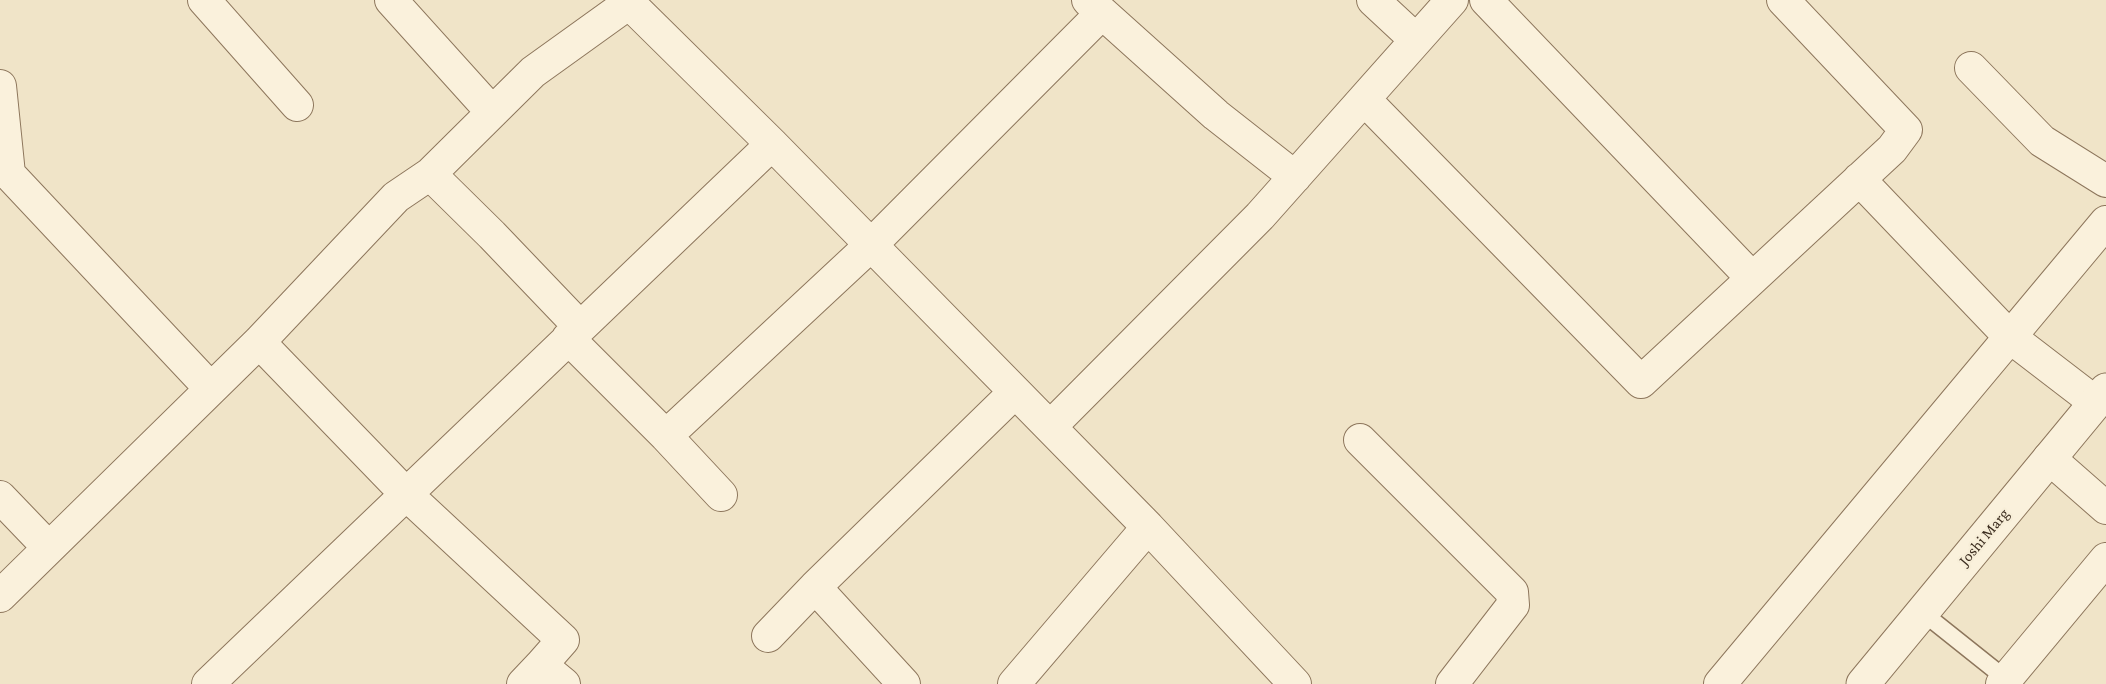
<!DOCTYPE html>
<html>
<head>
<meta charset="utf-8">
<style>
  body { margin:0 }
  canvas { display:block; background:#f0e4c8 }
</style>
</head>
<body>
<canvas width="2106" height="684"></canvas>
<script>
const ctx = document.querySelector('canvas').getContext('2d');
ctx.lineJoin = 'round';
function poly(rows) {
  const path = new Path2D();
  for (const r of rows) {
    path.moveTo(r[0], r[1]);
    for (let i = 2; i < r.length; i += 2) path.lineTo(r[i], r[i + 1]);
  }
  return path;
}
function strokePath(path, color, width, dash) {
  ctx.strokeStyle = color;
  ctx.lineWidth = width;
  ctx.lineCap = dash ? 'butt' : 'round';
  ctx.setLineDash(dash || []);
  ctx.stroke(path);
}
function label(font, color, halo, rows, align = 'center') {
  ctx.font = font + ' "Crimson Pro",serif';
  ctx.lineWidth = 4.5;
  ctx.setLineDash([]);
  ctx.textBaseline = 'middle';
  ctx.strokeStyle = halo;
  ctx.fillStyle = color;
  for (const [text, x, y, turn = 0] of rows) {
    ctx.save();
    ctx.translate(x, y);
    ctx.rotate((+turn || 0) * Math.PI / 180);
    ctx.textAlign = isNaN(turn) ? turn : align;
    if (halo) ctx.strokeText(text, 0, 0);
    ctx.fillText(text, 0, 0);
    ctx.restore();
  }
}
const service = poly([
  [1922,612,2006,679]
]);
const minor = poly([
  [204,0,297,105],
  [391,0,492,112],
  [1088,0,1216,115,1295,177],
  [1373,0,1416,40],
  [1486,0,1752,278],
  [1971,68,2042,141,2106,181],
  [0,86,9,174,211,389],
  [1364,99,1641,382,1892,149,1906,130,1783,0],
  [430,174,492,235,580,327],
  [1859,179,2010,337,2096,403],
  [568,338,666,436,721,495],
  [259,342,406,494,563,640,541,665],
  [1050,427,1260,216,1452,0],
  [666,436,871,245,1102,13],
  [1360,440,1512,592,1513,605,1452,684],
  [2049,458,2106,508],
  [0,497,49,548],
  [0,596,259,342,396,197,430,174,533,72,629,3,772,144,1148,527,1295,684],
  [768,636,815,587],
  [208,684,772,144],
  [523,684,541,665,564,684],
  [904,684,815,587,1015,392],
  [1014,684,1148,527],
  [1720,684,2106,222],
  [2002,684,2106,559]
]);
const tertiary = poly([
  [1863,684,2106,390]
]);
strokePath(service, '#8d765c', 19);
strokePath(minor, '#8d765c', 34);
strokePath(tertiary, '#8d765c', 35);
strokePath(service, '#faf1dc', 16);
strokePath(minor, '#faf1dc', 32);
strokePath(tertiary, '#faf1dc', 33);
label('16px', '#3d2e20', '#f7eed8', [
  ["Joshi Marg",1984,537,-50]
]);
</script>
</body>
</html>
